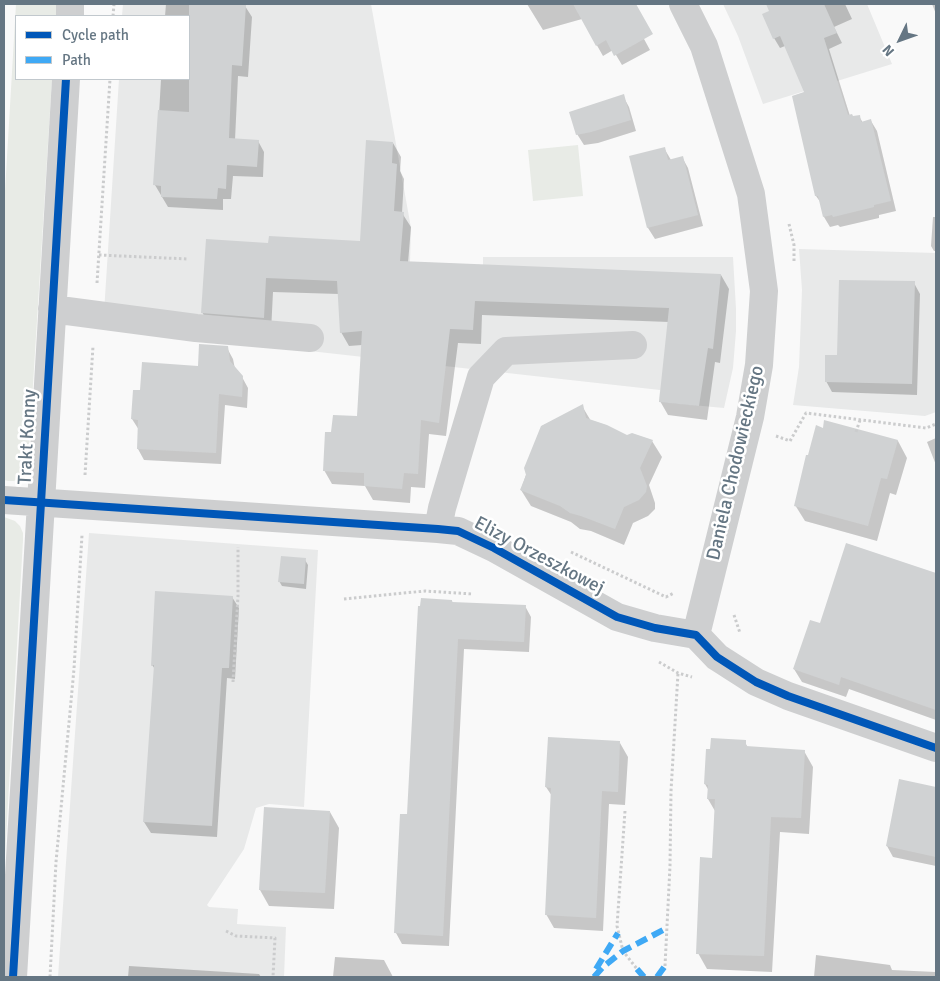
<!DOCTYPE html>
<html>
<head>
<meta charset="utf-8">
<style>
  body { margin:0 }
  #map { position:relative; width:940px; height:981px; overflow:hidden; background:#f9f9f9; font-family:Signika,sans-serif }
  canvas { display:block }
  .frame { position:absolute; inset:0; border:5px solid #657683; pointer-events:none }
  .legend { position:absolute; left:15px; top:15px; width:175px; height:65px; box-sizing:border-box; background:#fff; border:1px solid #c1c8cd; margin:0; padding:6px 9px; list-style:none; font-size:15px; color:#657683 }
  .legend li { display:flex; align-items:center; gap:10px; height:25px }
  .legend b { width:25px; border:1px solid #c1c8cd }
  .north { position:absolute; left:875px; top:15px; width:50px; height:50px; -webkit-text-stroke:4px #fff; paint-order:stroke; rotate:228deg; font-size:14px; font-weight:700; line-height:20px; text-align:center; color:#657683 }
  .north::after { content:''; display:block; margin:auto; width:18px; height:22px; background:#657683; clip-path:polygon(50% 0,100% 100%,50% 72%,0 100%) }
</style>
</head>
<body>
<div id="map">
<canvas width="940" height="981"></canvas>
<div class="frame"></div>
<ul class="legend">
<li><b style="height:6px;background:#0057b8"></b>Cycle path</li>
<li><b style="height:6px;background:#3fa9f5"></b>Path</li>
</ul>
<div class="north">N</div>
</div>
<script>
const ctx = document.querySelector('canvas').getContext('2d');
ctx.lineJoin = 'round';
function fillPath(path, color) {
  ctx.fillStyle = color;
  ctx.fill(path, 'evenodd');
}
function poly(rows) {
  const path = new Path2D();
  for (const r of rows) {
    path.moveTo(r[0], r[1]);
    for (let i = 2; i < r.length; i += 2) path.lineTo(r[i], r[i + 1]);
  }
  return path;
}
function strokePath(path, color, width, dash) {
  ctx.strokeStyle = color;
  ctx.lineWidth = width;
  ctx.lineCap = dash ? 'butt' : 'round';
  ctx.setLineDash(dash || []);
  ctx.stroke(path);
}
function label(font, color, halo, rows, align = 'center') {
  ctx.font = font + ' Signika,sans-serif';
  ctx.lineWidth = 5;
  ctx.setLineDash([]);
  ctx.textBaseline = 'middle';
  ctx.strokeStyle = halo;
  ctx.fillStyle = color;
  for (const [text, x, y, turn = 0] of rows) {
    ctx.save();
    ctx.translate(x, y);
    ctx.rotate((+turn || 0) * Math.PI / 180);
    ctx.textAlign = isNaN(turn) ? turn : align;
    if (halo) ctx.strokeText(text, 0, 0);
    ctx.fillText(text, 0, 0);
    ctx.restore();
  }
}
fillPath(poly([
  [123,4,371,4,411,228,410,262,483,265,483,257,733,257,736,309,736,331,733,368,724,408,659,402,660,390,103,328,119,79,189,79,189,16,122,16],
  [723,4,867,4,892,64,763,104,738,36],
  [799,249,936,253,936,412,925,416,793,405,799,367,802,290],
  [89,533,318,550,304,807,269,804,256,808,244,849,207,905,209,907,238,909,237,924,286,927,284,977,58,977]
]), '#e8e9e9');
fillPath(poly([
  [16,4,57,4,56,16,16,16,16,79,52,79,28,465,25,474,20,478,14,481,8,481,4,480,4,208],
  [578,145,583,196,533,201,528,150],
  [4,517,15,521,20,526,23,533,23,540,4,873]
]), '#e8ebe6');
fillPath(poly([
  [166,4,245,6,252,17,248,77,238,76,235,140,258,141,264,152,263,177,233,176,231,199,223,199,223,210,168,207,155,185,161,79,189,79,189,16,165,16],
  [527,4,625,4,650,50,622,65,613,50,603,56,582,19,543,30],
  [767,4,845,4,852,19,834,27,842,43,829,49,850,116,853,118,859,116,863,123,871,121,877,131,896,211,879,215,879,218,840,227,838,225,830,227,824,217,821,203,816,196,806,92,785,46,780,48,774,38,771,12],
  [932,4,936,4,936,14],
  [623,96,629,107,636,131,598,143,584,145,577,134],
  [393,143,401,157,400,171,404,179,402,213,411,227,408,263,721,275,729,289,720,363,715,362,707,420,668,415,660,401,669,322,482,315,481,344,458,343,446,436,429,434,425,488,411,487,410,503,373,500,365,486,332,484,324,470,332,434,358,418,362,345,349,346,341,332,339,294,273,292,271,332,210,326,202,312,269,244,361,243],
  [664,148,671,160,682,157,688,168,703,226,655,239,648,228,630,157],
  [933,217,936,217,936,251,934,251,931,246],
  [914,283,920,294,917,395,832,392,826,381,838,357],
  [227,348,233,359,235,369,242,377,248,388,247,408,225,405,221,464,144,460,138,449,139,430,132,419,142,391,199,367],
  [582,406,591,421,627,437,652,441,662,457,649,485,655,503,655,509,648,516,633,523,624,545,591,531,580,529,571,522,531,506,521,490,542,426],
  [825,421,898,441,907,458,896,495,890,493,877,541,805,521,795,505,825,429],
  [936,438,936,465,927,442],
  [847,544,936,574,936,641,930,661,936,663,936,720,849,689,846,697,802,682,794,669,821,625],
  [305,560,308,565,306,589,282,586,279,581],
  [232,597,239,608,235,679,227,678,217,837,151,833,144,822,155,669,152,665],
  [452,601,453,603,525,606,531,617,529,652,464,649,449,946,402,944,396,933,402,816,408,816],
  [745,742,748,748,804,751,813,767,809,834,780,832,772,972,707,969,698,953,713,859,715,811,708,799,709,791,705,784],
  [620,743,628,757,625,805,609,804,603,931,554,928,546,914,552,796,546,787],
  [900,781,936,788,936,866,893,857,887,846],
  [330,812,339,828,334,909,269,906,260,890],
  [816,955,890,965,892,970,936,972,936,977,814,977],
  [335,957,384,960,393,977,333,977],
  [129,966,259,974,261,977,128,977]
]), '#0003');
fillPath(poly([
  [189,4,246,5,242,66,232,65,229,138,259,140,257,167,227,165,226,189,218,188,217,199,161,197,161,186,153,185,158,110,189,112],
  [573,4,636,4,653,34,614,56,606,40,596,46],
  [766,4,824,4,837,33,824,38,848,115,852,114,853,116,860,115,861,122,871,119,891,201,874,205,874,207,833,217,832,215,823,217,818,196,815,196,792,96,804,92,780,36,773,39,762,14,769,11],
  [624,94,631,120,591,132,576,135,569,112],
  [366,140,393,142,392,163,397,164,394,211,404,212,400,261,721,274,713,349,708,348,699,406,659,402,669,308,475,301,473,330,450,329,439,423,421,420,418,474,404,473,402,489,364,486,364,473,323,471,325,432,331,432,333,415,357,416,362,331,340,333,337,281,266,278,264,318,201,313,206,239,268,243,269,236,360,241],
  [665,147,668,160,683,156,698,215,647,228,629,156],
  [839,280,915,281,912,384,825,382,825,355,837,355],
  [199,344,228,346,230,361,243,376,242,397,219,394,216,453,137,449,138,420,131,419,133,390,140,390,142,362,198,366],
  [583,404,586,418,607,425,627,435,632,433,653,440,640,468,647,486,646,492,639,500,624,507,615,529,581,516,570,513,560,506,520,490,526,475,524,468,541,426],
  [824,420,898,440,887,479,881,478,868,526,794,506,806,455,808,455,816,425,823,428],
  [846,543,936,573,936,710,841,677,839,685,793,669,810,620,820,623],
  [281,556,306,558,304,584,278,582],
  [155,591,233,596,229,668,222,668,212,826,143,822,154,665,151,666],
  [421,598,452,600,452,602,526,605,524,642,458,639,443,936,394,933,400,814,407,814,418,606,420,606],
  [548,737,620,741,618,792,602,791,596,918,545,915,551,788,545,787],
  [711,738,746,740,746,746,805,750,801,818,771,817,764,956,696,954,700,857,712,858,715,799,707,799,708,785,704,784,706,749,710,749],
  [899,779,936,787,936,857,886,846],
  [264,807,330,811,325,893,259,890]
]), '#d0d2d3');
strokePath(poly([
  [113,16,114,4],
  [789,224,794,245,794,262],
  [99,255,188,259],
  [97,283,110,79],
  [856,432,860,420],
  [776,436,790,441,806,413,926,428,936,424],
  [85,475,93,346],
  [571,552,666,597,674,593],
  [344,599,425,591,473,594],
  [734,615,740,633],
  [659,662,678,673,692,677],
  [233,682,238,596,238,547],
  [625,811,617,926,623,951,637,969],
  [226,931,236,936,275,938,273,977],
  [665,966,670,866,671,791,678,673],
  [50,977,56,862,74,669,82,535]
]), '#cbcccd', 3, [2.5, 2.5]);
strokePath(poly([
  [683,4,704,46,751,194,764,291,759,365,750,417,696,635],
  [70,16,70,4],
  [52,309,196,328,310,338],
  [4,500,438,529,458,531,494,548,617,617,655,628,696,635,717,657,756,682,788,696,936,748],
  [438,529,442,508,481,377,506,351,633,345],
  [13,977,66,79]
]), '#cecfd0', 28);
strokePath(poly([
  [596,969,618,933],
  [637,969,644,977],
  [594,977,603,967,623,951,667,928],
  [657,977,665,966]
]), '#3fa9f5', 6, [12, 6]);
strokePath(poly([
  [4,500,438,529,458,531,494,548,617,617,655,628,696,635,717,657,756,682,788,696,936,748],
  [13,977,66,79]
]), '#0057b8', 8);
label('19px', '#657683', '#fff', [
  ["Trakt Konny",28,437,-87],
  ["Daniela Chodowieckiego",736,463,-77],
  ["Elizy Orzeszkowej",539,556,28]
]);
</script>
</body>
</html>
